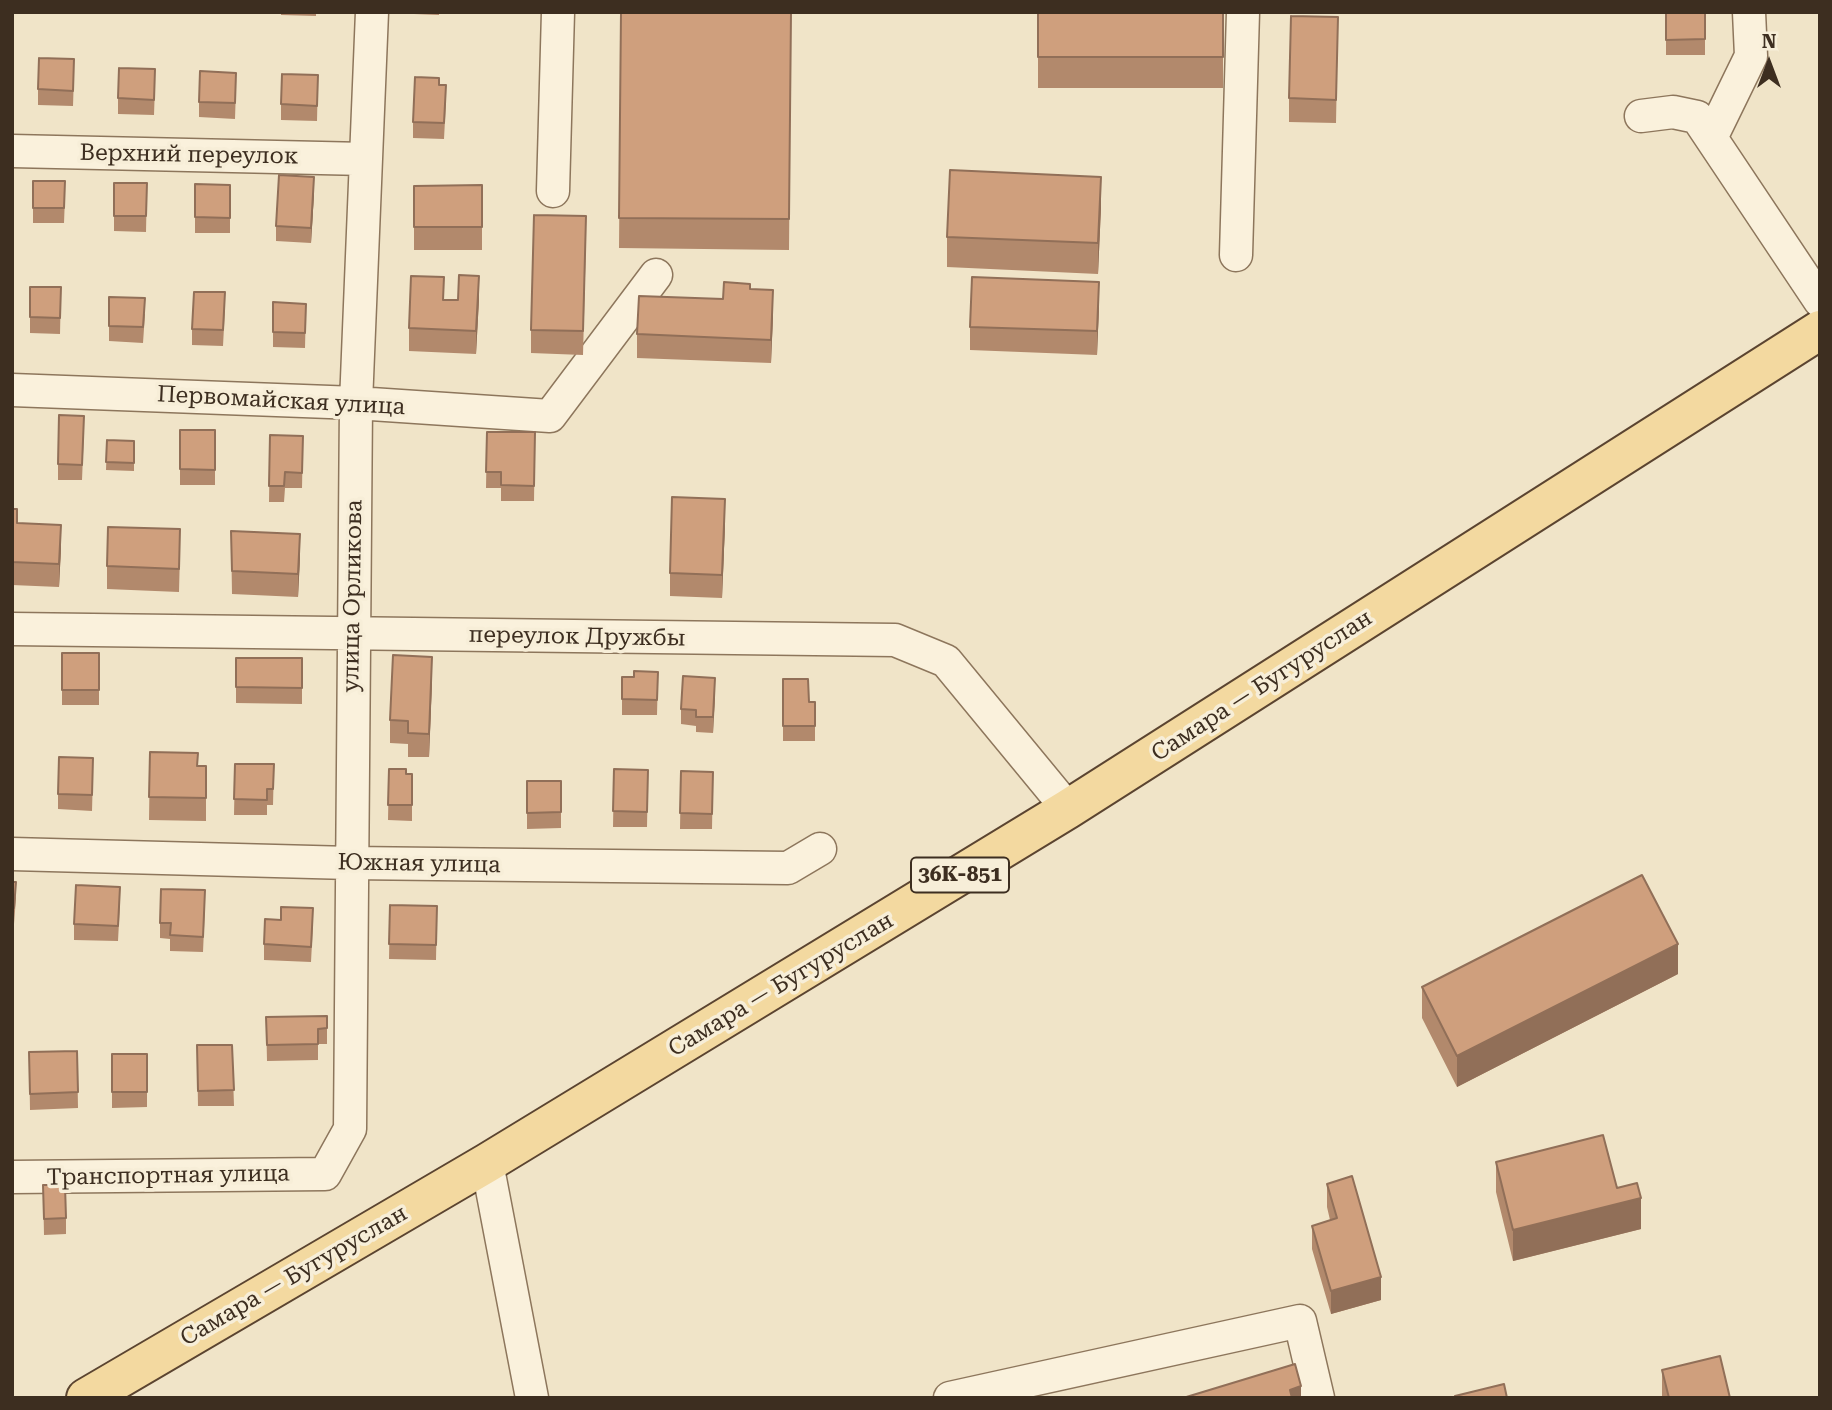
<!DOCTYPE html>
<html>
<head>
<meta charset="utf-8">
<style>
  body { margin:0 }
  #map { position:relative; width:1832px; height:1410px; overflow:hidden; background:#f0e4c8; font-family:"Roboto Serif",serif }
  canvas { display:block }
  .frame { position:absolute; inset:0; border:14px solid #3d2e20; pointer-events:none }
  .north { position:absolute; left:1734px; top:28px; width:70px; height:70px; -webkit-text-stroke:5px #f7eed8; paint-order:stroke; rotate:0deg; font-size:19px; font-weight:700; line-height:28px; text-align:center; color:#3d2e20 }
  .north::after { content:''; display:block; margin:auto; width:24px; height:32px; background:#3d2e20; clip-path:polygon(50% 0,100% 100%,50% 72%,0 100%) }
</style>
</head>
<body>
<div id="map">
<canvas width="1832" height="1410"></canvas>
<div class="frame"></div>
<div class="north">N</div>
</div>
<script>
const ctx = document.querySelector('canvas').getContext('2d');
ctx.lineJoin = 'round';
function poly(rows) {
  const path = new Path2D();
  for (const r of rows) {
    path.moveTo(r[0], r[1]);
    for (let i = 2; i < r.length; i += 2) path.lineTo(r[i], r[i + 1]);
  }
  return path;
}
function strokePath(path, color, width, dash) {
  ctx.strokeStyle = color;
  ctx.lineWidth = width;
  ctx.lineCap = dash ? 'butt' : 'round';
  ctx.setLineDash(dash || []);
  ctx.stroke(path);
}
function fillPath(path, color) {
  ctx.fillStyle = color;
  ctx.fill(path, 'evenodd');
}
function label(font, color, halo, rows, align = 'center') {
  ctx.font = font + ' "Roboto Serif",serif';
  ctx.lineWidth = 7;
  ctx.setLineDash([]);
  ctx.textBaseline = 'middle';
  ctx.strokeStyle = halo;
  ctx.fillStyle = color;
  for (const [text, x, y, turn = 0] of rows) {
    ctx.save();
    ctx.translate(x, y);
    ctx.rotate((+turn || 0) * Math.PI / 180);
    ctx.textAlign = isNaN(turn) ? turn : align;
    if (halo) ctx.strokeText(text, 0, 0);
    ctx.fillText(text, 0, 0);
    ctx.restore();
  }
}
const minor = poly([
  [1641,116,1673,112,1697,117,1820,301],
  [1711,138,1751,56,1749,12],
  [12,151,365,159],
  [553,191,558,12],
  [1236,255,1243,12],
  [12,390,356,403,550,416,656,275],
  [12,629,895,640,946,661,1068,809],
  [12,854,350,863,788,868,820,849],
  [487,1163,532,1398],
  [12,1177,325,1174,350,1129,356,403,372,12],
  [950,1398,1300,1321,1318,1398]
]);
const major = poly([
  [86,1398,487,1163,1068,809,1820,330]
]);
strokePath(minor, '#8d765c', 35);
strokePath(major, '#5b4430', 42);
strokePath(minor, '#faf1dc', 32);
strokePath(major, '#f3d9a0', 38);
fillPath(poly([
  [281,12,316,12,316,16,281,15],
  [414,12,439,12,439,15,414,14],
  [621,12,791,12,789,250,619,248],
  [1038,12,1223,12,1223,88,1038,88],
  [1666,12,1705,12,1705,55,1666,55],
  [1338,17,1336,123,1289,122,1289,98],
  [74,75,73,106,38,105,38,89],
  [318,75,317,121,281,120,281,104],
  [155,85,154,115,118,114,118,98],
  [439,85,446,101,444,139,413,138,413,122],
  [236,88,235,119,199,117,199,102],
  [33,181,65,197,64,223,33,223],
  [114,183,147,183,146,232,114,231],
  [195,184,230,185,230,233,195,233],
  [482,185,482,250,414,250,414,186],
  [314,193,311,243,276,241,276,226],
  [1101,207,1098,274,947,267,947,237],
  [586,239,583,355,531,353,531,330],
  [30,287,61,287,60,334,30,333],
  [750,289,773,313,771,363,637,358,637,334],
  [109,297,145,314,143,343,109,341],
  [479,299,476,354,409,351,409,328,444,300],
  [273,302,306,304,305,348,273,347],
  [1099,305,1097,355,970,350,970,327],
  [225,308,223,346,192,345,192,329],
  [180,430,215,430,215,485,180,485],
  [84,431,82,480,58,480,58,464],
  [487,432,535,432,534,501,501,501,501,488,486,488],
  [270,435,303,436,302,488,285,488,284,502,269,502],
  [107,440,134,441,134,471,106,470],
  [12,509,17,523,61,548,59,587,12,585],
  [725,523,722,598,670,596,670,573],
  [231,531,300,557,298,597,232,594],
  [180,553,179,592,107,589,107,566],
  [62,653,99,653,99,705,62,705],
  [236,658,302,658,302,704,236,703],
  [658,672,657,715,622,715,622,677,634,677],
  [783,679,809,702,815,702,815,741,783,741],
  [432,680,429,757,408,757,408,744,390,743,390,720],
  [715,693,713,733,696,732,696,726,681,724,681,709],
  [150,752,198,766,206,766,206,821,149,820],
  [235,764,274,764,273,805,267,805,267,815,234,815],
  [389,769,406,774,412,774,412,821,388,820],
  [614,769,648,770,647,827,613,827],
  [681,771,713,772,712,829,680,829],
  [93,774,92,811,58,809,58,794],
  [527,781,561,781,561,828,527,829],
  [12,882,16,898,14,924,12,923],
  [120,903,118,941,74,940,74,924],
  [390,905,437,906,436,960,389,959],
  [205,906,203,952,170,951,170,939,160,938,160,923],
  [313,924,311,962,264,960,264,944],
  [1678,974,1457,1087,1422,1018,1422,987],
  [327,1016,327,1044,318,1044,318,1060,267,1061,266,1017],
  [197,1045,232,1045,234,1106,198,1106],
  [77,1051,78,1108,30,1110,29,1052],
  [112,1054,147,1054,147,1107,112,1108],
  [1496,1162,1617,1188,1641,1229,1513,1261,1496,1192],
  [1327,1184,1381,1300,1331,1314,1312,1249,1312,1226,1330,1220,1327,1207],
  [43,1185,66,1218,66,1234,44,1235],
  [1662,1370,1730,1398,1662,1398]
]), '#b2896c');
fillPath(poly([
  [314,177,314,193,311,243,311,228],
  [1101,177,1101,207,1098,274,1098,243],
  [479,276,479,299,476,354,476,331],
  [1099,282,1099,305,1097,355,1097,331],
  [773,290,773,313,771,363,771,340],
  [725,499,725,523,722,598,722,575],
  [61,525,61,548,59,587,59,564],
  [300,534,300,557,298,597,298,574],
  [432,657,432,680,429,757,429,734],
  [715,678,715,693,713,733,713,717],
  [1678,944,1678,974,1457,1087,1457,1056],
  [1641,1198,1641,1229,1513,1261,1513,1230],
  [1381,1277,1381,1300,1331,1314,1331,1291],
  [1301,1386,1301,1398,1290,1398,1290,1390]
]), '#916f58');
const building = poly([
  [621,12,791,12,789,219,619,218,621,12],
  [1038,12,1223,12,1223,57,1038,57,1038,12],
  [1666,12,1705,12,1705,39,1666,40,1666,12],
  [1291,16,1338,17,1336,100,1289,98,1291,16],
  [39,58,74,59,73,91,38,89,39,58],
  [119,68,155,69,154,100,118,98,119,68],
  [200,71,236,73,235,103,199,102,200,71],
  [282,74,318,75,317,106,281,104,282,74],
  [415,77,439,78,439,85,446,85,444,123,413,122,415,77],
  [950,170,1101,177,1098,243,947,237,950,170],
  [279,175,314,177,311,228,276,226,279,175],
  [33,181,65,181,64,208,33,208,33,181],
  [114,183,147,183,146,216,114,216,114,183],
  [195,184,230,185,230,218,195,217,195,184],
  [482,185,482,227,414,227,414,186,482,185],
  [534,215,586,216,583,331,531,330,534,215],
  [459,275,479,276,476,331,409,328,411,276,444,277,443,300,458,300,459,275],
  [972,277,1099,282,1097,331,970,327,972,277],
  [724,282,750,284,750,289,773,290,771,340,637,334,639,296,723,299,724,282],
  [30,287,61,287,60,318,30,317,30,287],
  [194,292,225,292,223,330,192,329,194,292],
  [109,297,145,298,143,327,109,326,109,297],
  [273,302,306,304,305,333,273,332,273,302],
  [59,415,84,416,82,465,58,464,59,415],
  [180,430,215,430,215,470,180,469,180,430],
  [487,432,535,432,534,486,501,485,501,472,486,472,487,432],
  [270,435,303,436,302,473,285,472,284,486,269,486,270,435],
  [107,440,134,441,134,463,106,462,107,440],
  [672,497,725,499,722,575,670,573,672,497],
  [12,509,17,509,17,523,61,525,59,564,12,562,12,509],
  [108,527,180,529,179,569,107,566,108,527],
  [231,531,300,534,298,574,232,571,231,531],
  [62,653,99,653,99,690,62,690,62,653],
  [393,655,432,657,429,734,408,733,408,721,390,720,393,655],
  [236,658,302,658,302,688,236,687,236,658],
  [634,671,658,672,657,700,622,699,622,677,634,677,634,671],
  [683,676,715,678,713,717,696,717,696,710,681,709,683,676],
  [783,679,808,679,809,702,815,702,815,726,783,726,783,679],
  [150,752,198,753,197,766,206,766,206,798,149,797,150,752],
  [59,757,93,758,92,795,58,794,59,757],
  [235,764,274,764,273,789,267,789,267,800,234,799,235,764],
  [389,769,406,769,406,774,412,774,412,805,388,805,389,769],
  [614,769,648,770,647,812,613,811,614,769],
  [681,771,713,772,712,814,680,813,681,771],
  [527,781,561,781,561,812,527,813,527,781],
  [1642,875,1678,944,1457,1056,1422,987,1642,875],
  [12,882,16,882,14,908,12,908,12,882],
  [76,885,120,887,118,926,74,924,76,885],
  [161,889,205,890,203,937,170,935,171,923,160,923,161,889],
  [390,905,437,906,436,945,389,944,390,905],
  [281,907,313,908,311,947,264,944,265,919,281,920,281,907],
  [327,1016,327,1028,318,1029,318,1044,267,1045,266,1017,327,1016],
  [197,1045,232,1045,234,1090,198,1091,197,1045],
  [77,1051,78,1092,30,1094,29,1052,77,1051],
  [112,1054,147,1054,147,1092,112,1092,112,1054],
  [1603,1135,1617,1188,1637,1183,1641,1198,1513,1230,1496,1162,1603,1135],
  [1352,1176,1381,1277,1331,1291,1312,1226,1337,1218,1327,1184,1352,1176],
  [43,1185,65,1185,66,1218,44,1219,43,1185],
  [1720,1356,1730,1398,1669,1398,1662,1370,1720,1356],
  [1295,1364,1301,1386,1290,1390,1292,1398,1183,1398,1295,1364],
  [1504,1384,1507,1398,1455,1398,1455,1396,1504,1384]
]);
fillPath(building, '#cf9f7d');
strokePath(building, '#916f58', 2);
for (const [x, y, w] of [
  [960,875,98]
]) {
  const box = new Path2D();
  box.roundRect(x - w / 2, y - 17.5, w, 35, 5);
  ctx.fillStyle = '#f7eed8';
  ctx.fill(box);
  strokePath(box, '#3d2e20', 2);
}
label('bold 21px', '#3d2e20', null, [
  ["36К-851",960,875]
]);
label('23px', '#3d2e20', '#f7eed8', [
  ["Верхний переулок",189,155,1],
  ["Первомайская улица",281,401,3],
  ["улица Орликова",353,596,-89],
  ["переулок Дружбы",577,637,1],
  ["Самара — Бугуруслан",1262,686,-33],
  ["Южная улица",419,864,1],
  ["Самара — Бугуруслан",781,985,-31],
  ["Транспортная улица",168,1176,-1],
  ["Самара — Бугуруслан",294,1276,-30]
]);
</script>
</body>
</html>
